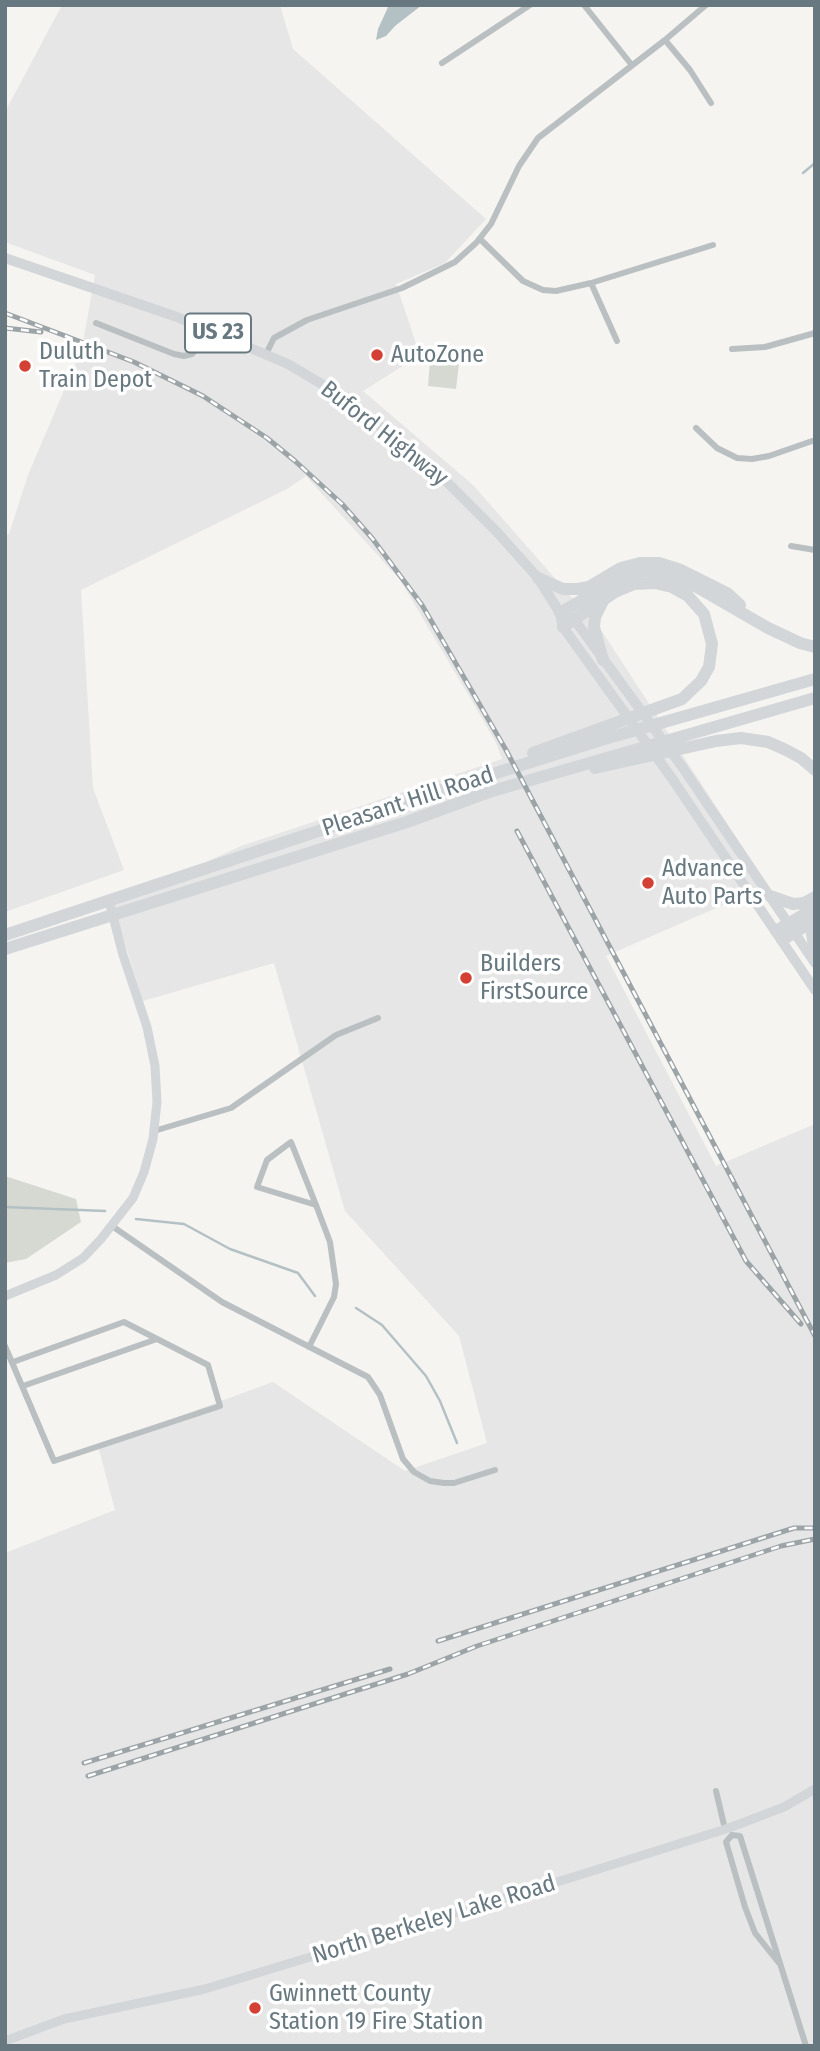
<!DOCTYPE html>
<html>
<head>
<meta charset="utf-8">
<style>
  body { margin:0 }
  #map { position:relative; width:820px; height:2051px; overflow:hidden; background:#f5f4f1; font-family:"Fira Sans Condensed",sans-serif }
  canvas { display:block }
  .frame { position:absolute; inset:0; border:7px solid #677880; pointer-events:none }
</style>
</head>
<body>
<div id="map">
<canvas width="820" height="2051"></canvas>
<div class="frame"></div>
</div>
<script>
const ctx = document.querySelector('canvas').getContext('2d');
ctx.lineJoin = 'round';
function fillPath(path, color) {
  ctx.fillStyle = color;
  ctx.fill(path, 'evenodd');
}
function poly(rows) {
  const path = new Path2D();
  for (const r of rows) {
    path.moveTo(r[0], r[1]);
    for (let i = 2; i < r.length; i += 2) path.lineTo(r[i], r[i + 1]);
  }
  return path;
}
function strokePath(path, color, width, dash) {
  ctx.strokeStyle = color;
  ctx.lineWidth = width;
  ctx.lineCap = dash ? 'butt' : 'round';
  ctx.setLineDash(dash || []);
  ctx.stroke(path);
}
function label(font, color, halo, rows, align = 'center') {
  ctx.font = font + ' "Fira Sans Condensed",sans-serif';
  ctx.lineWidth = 7;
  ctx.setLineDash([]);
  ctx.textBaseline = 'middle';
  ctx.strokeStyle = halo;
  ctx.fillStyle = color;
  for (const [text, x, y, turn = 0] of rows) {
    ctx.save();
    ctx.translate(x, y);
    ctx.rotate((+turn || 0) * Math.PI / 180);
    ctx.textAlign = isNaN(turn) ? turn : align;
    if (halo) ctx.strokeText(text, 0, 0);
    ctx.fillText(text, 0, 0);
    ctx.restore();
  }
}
fillPath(poly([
  [62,5,280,5,293,49,486,219,445,263,396,284,420,355,363,391,473,485,603,633,766,883,730,902,606,956,716,1166,815,1124,815,2046,5,2046,5,1553,115,1510,98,1446,273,1382,405,1471,487,1443,459,1336,345,1211,274,963,143,1001,113,905,241,846,502,759,496,743,475,706,400,580,306,476,287,489,81,590,93,788,124,870,5,912,5,536,9,534,28,475,82,348,95,275,5,242,5,112]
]), '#e5e6e5');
fillPath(poly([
  [430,360,459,363,456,389,428,386],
  [5,1176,76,1199,81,1222,26,1259,5,1263]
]), '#d5d9d1');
fillPath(poly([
  [389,5,422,5,395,26,386,36,376,40,378,29]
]), '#b4c1c4');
strokePath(poly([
  [803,173,815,163],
  [5,1207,105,1211],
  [136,1219,184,1224,230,1249,298,1273,315,1296],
  [356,1308,382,1325,426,1376,440,1401,457,1443]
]), '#b4c1c4', 2.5);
strokePath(poly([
  [584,5,631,64],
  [665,40,690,70,711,103],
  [442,63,530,5],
  [480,239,523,281,543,290,556,291,591,283,713,245],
  [591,283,617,341],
  [96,323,174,354,184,356,192,354,198,347,206,328],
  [732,349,765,347,815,333],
  [266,354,274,338,307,320,402,288,455,262,476,243,491,224,519,166,538,138,665,40,706,5],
  [696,428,717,448,737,458,752,459,769,456,815,440],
  [791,546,815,550],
  [154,1131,231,1108,336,1035,378,1018],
  [112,1226,222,1302,368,1377,380,1395,403,1459,414,1472,430,1481,444,1483,454,1483,495,1470],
  [5,1346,54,1461,220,1406,208,1365,124,1322,13,1362],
  [309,1347,334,1297,336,1284,330,1242,316,1205,291,1142,267,1160,257,1187,316,1205],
  [23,1386,157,1339],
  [716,1791,725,1829],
  [732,1835,740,1836,806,2046],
  [732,1835,726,1842,745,1907,755,1933,779,1963]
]), '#babfc1', 6);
strokePath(poly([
  [5,1296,56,1275,83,1258,101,1239,133,1198,144,1172,153,1139,157,1102,155,1066,147,1027,123,955,109,901],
  [5,2041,64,2019,205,1989,570,1878,729,1828,784,1807,815,1789]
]), '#d2d6d9', 9);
strokePath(poly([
  [5,258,177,317,288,364,347,399,447,482,497,532,538,578,560,613,563,627,671,777,815,990],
  [570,617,574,619,683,768,815,963]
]), '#d2d6d9', 10);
strokePath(poly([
  [538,578,563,589,577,589,589,587,621,568,640,563,659,563,681,570,727,593,740,605],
  [603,601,595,617,594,627,603,660],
  [560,613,625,575,646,571,669,574,697,587,768,628,800,643,815,647],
  [533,753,682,699,701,681,709,667,712,644,704,614,688,596,672,587,655,583,634,584,615,592,563,627],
  [595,768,716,741,741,738,768,742,784,749,801,758,815,770],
  [770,896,793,904,804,903,815,897],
  [815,927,812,934,815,951],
  [776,931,815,908],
  [5,935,445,789,601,740,815,679],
  [782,940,815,920],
  [5,949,407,822,489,792,815,698]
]), '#d2d6d9', 12);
const rail = poly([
  [5,313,134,362,203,396,267,438,295,461,342,504,372,538,422,605,506,750,815,1336],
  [5,328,41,332],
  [517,831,746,1261,801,1324],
  [438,1641,794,1528,815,1528],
  [84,1763,390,1669],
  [88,1776,408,1674,477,1646,781,1546,815,1539]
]);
strokePath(rail, '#9ca4a7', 5);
strokePath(rail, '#fff', 2.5, [8]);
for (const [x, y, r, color] of [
  [377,355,7,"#d24134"],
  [25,366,7,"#d24134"],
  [648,883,7,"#d24134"],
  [466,978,7,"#d24134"],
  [255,2008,7,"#d24134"]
]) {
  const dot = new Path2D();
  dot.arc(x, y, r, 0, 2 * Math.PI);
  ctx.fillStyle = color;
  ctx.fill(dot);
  strokePath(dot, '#fff', 2.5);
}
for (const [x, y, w] of [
  [218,333,66]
]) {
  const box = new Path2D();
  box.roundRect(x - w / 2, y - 19.5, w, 39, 5);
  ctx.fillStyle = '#fff';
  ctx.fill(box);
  strokePath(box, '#677880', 2);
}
label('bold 23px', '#677880', null, [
  ["US 23",218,333]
]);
label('24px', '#677880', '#fff', [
  ["Duluth",39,352],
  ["Train Depot",39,380],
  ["AutoZone",391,355],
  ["Advance",662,869],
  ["Auto Parts",662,897],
  ["Builders",480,964],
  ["FirstSource",480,992],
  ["Gwinnett County",269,1994],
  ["Station 19 Fire Station",269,2022]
], 'left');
label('24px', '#677880', '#fff', [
  ["Buford Highway",384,434,38],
  ["Pleasant Hill Road",408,802,-18],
  ["North Berkeley Lake Road",434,1920,-17]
]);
</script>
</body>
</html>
